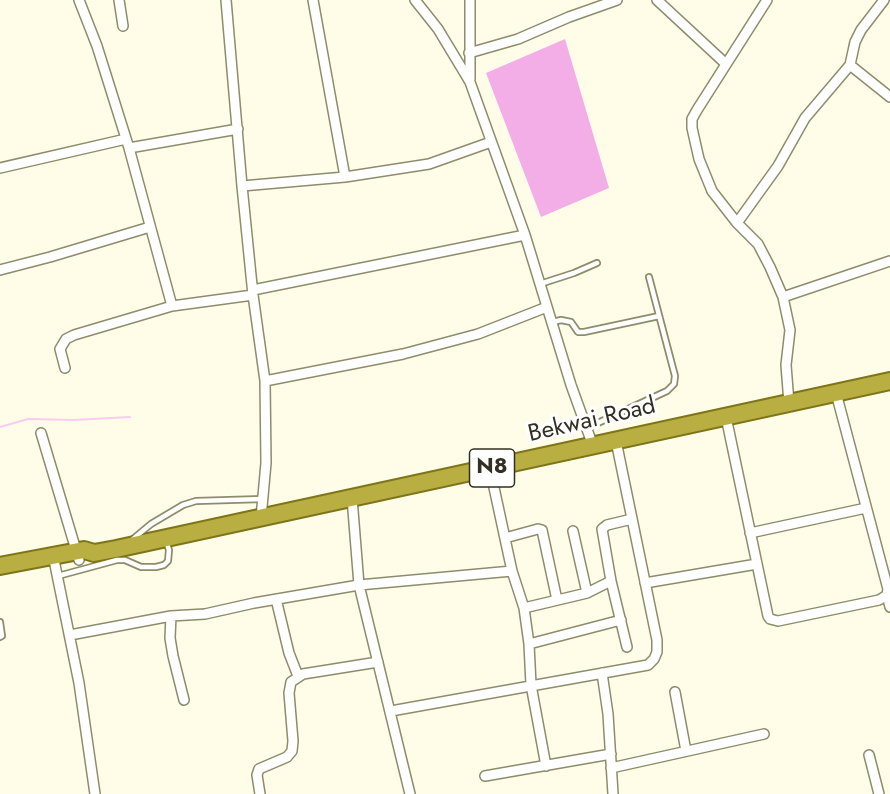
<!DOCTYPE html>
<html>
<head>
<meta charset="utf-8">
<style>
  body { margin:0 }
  canvas { display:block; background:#fffde8 }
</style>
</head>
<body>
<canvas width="890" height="794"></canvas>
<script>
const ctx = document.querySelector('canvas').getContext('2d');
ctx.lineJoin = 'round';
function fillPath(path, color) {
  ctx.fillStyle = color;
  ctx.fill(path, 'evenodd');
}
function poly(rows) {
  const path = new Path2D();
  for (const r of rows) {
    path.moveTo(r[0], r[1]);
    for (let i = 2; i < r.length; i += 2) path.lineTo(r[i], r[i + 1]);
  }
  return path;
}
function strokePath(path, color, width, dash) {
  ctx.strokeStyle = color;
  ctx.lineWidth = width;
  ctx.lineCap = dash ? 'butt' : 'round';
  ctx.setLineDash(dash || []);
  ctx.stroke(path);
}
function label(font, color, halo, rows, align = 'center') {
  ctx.font = font + ' Jost,sans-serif';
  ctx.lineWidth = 6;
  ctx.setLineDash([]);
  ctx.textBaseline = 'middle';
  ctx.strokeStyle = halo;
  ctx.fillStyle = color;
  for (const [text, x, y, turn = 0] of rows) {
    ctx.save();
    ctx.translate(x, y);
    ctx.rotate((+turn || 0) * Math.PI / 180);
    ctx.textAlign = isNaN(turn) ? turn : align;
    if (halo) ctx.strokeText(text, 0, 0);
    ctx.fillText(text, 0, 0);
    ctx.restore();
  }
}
fillPath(poly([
  [565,39,609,188,541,217,486,73]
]), '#f3ade7');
strokePath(poly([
  [0,427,28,419,73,420,130,417]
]), '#faccf2', 2);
const service = poly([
  [540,284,574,273,597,263],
  [553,322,561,320,571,322,578,332,584,332,659,316],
  [587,428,667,391,674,384,675,376,649,277],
  [133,539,151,524,183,505,196,501,263,499],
  [58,576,117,560,125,560,141,567,156,567,164,565,168,561,169,550,166,541],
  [0,622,2,636,0,637]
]);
const minor = poly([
  [79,0,97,46,129,148,172,306],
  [119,0,123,26],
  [226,0,242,186,253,295,265,381,266,463,261,518],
  [313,0,345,177],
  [415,0,438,29,470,82,525,235,571,385,593,446],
  [657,0,726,64],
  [767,0,697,110,692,119,692,128,699,159,712,191,737,223,758,244,770,267,783,297,790,330,786,365,789,403],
  [469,53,518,39,569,17,617,0],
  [850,65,890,97],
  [470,79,470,0],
  [129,148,238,129],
  [0,168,126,139],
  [242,186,345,177,429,164,491,142],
  [737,223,778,166,805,118,850,65,855,42,861,30,884,0],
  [0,270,50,257,150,227],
  [253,290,525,235],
  [783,297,890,261],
  [65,368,60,349,66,339,74,335,172,306,253,295],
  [265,381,403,354,478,334,547,307],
  [726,417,768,616,770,619,778,621,879,600,887,595,888,589,836,393],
  [41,433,79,560],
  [490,469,512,571,524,608,529,644,531,685,546,766],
  [352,498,359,585,410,794],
  [573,531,587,593],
  [750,533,866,508],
  [505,538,538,529,542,530,557,600],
  [53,555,79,683,95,794],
  [611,581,627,647],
  [645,583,757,564],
  [887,595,890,607],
  [276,599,289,653,298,676],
  [524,608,587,593,611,581,602,529,607,525,632,519],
  [171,616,170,638,173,656,184,700],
  [70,635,171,616,205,614,254,603,359,585,512,571],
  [529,644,621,620],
  [602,673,608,714,613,794],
  [675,692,686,751],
  [391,711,648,665,654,659,657,652,657,640,616,441],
  [869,755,879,794],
  [611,768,764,734],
  [485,776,611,754],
  [260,794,257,775,259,769,287,757,292,751,293,741,289,693,291,682,303,674,378,662]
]);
const trunk = poly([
  [0,566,84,550,94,553,116,549,890,381]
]);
strokePath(service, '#8f8c6c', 8);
strokePath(minor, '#8f8c6c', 12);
strokePath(trunk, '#7e7518', 20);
strokePath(service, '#fff', 4.5);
strokePath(minor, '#fff', 9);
strokePath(trunk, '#b8ae42', 16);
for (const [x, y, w] of [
  [492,468,45]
]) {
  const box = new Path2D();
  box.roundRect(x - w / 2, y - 19, w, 38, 4.5);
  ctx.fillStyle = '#fff';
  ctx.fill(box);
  strokePath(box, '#323023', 1.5);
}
label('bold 22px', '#323023', null, [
  ["N8",492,468]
]);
label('24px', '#323023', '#fff', [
  ["Bekwai Road",592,421,-13]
]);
</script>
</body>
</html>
